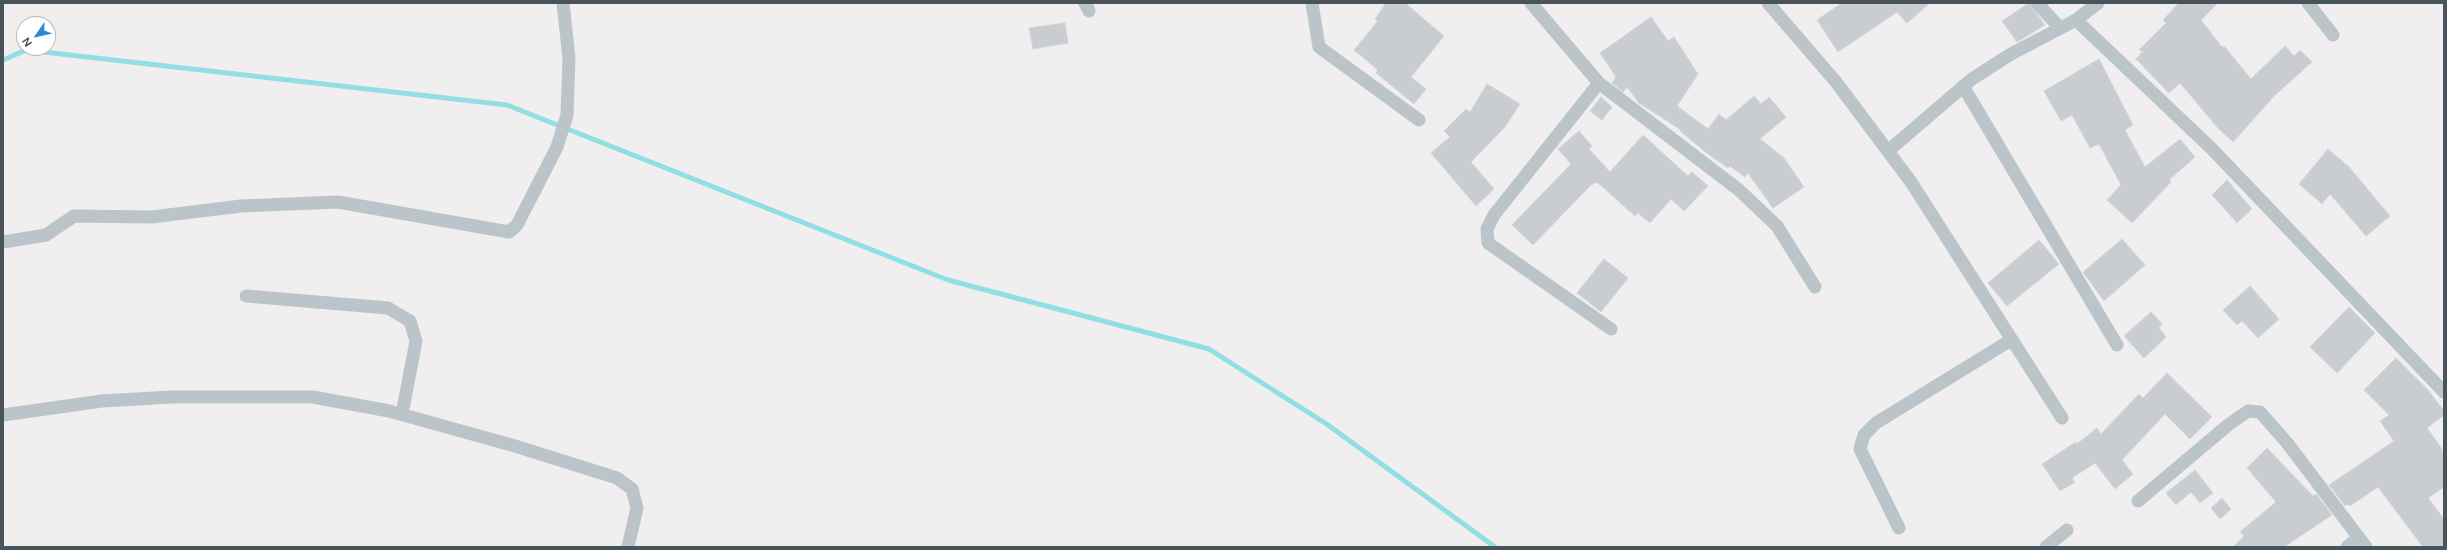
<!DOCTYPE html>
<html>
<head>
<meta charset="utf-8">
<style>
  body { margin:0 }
  #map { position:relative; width:2447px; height:550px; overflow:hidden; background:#f0eeee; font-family:"DM Sans",sans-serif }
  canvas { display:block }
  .frame { position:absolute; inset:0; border:4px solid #485459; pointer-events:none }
  .north { position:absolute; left:16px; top:16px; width:40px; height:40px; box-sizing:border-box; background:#fff; border:1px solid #b6bbbd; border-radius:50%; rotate:236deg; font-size:11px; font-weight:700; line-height:16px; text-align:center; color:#485459 }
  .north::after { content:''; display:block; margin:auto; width:14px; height:18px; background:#298acf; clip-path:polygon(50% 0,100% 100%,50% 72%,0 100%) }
</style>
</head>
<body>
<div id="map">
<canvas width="2447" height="550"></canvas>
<div class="frame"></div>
<div class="north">N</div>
</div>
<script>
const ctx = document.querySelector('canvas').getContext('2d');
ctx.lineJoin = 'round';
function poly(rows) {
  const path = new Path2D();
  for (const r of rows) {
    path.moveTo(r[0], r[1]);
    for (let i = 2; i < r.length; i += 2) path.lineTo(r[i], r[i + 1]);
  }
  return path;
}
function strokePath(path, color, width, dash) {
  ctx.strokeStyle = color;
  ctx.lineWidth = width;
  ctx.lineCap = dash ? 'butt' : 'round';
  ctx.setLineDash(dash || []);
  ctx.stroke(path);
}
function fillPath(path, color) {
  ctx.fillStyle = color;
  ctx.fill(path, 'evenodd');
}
strokePath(poly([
  [3,60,26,50,507,105,948,280,1209,349,1328,425,1495,547]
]), '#91dfe3', 5);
const building = poly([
  [1386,3,1405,3,1444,36,1411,77,1426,89,1414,104,1376,73,1378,70,1354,50,1378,21,1375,19,1386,3],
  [1842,3,1930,3,1907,23,1897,12,1838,52,1817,20,1842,3],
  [2029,3,2045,25,2017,42,2002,21,2029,3],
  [2179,3,2218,3,2201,20,2222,47,2224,46,2251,79,2285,46,2294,56,2300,50,2312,62,2275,95,2233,142,2217,127,2180,83,2169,93,2136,59,2143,51,2139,50,2166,23,2163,20,2179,3],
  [1651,17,1668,41,1674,37,1698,74,1677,106,1708,129,1719,114,1726,120,1754,96,1761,104,1769,97,1786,117,1760,139,1784,158,1804,187,1773,208,1748,173,1745,177,1730,166,1728,168,1708,154,1680,131,1681,130,1639,103,1627,87,1623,92,1612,83,1616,77,1600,53,1651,17],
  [1065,23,1068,43,1033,49,1029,28,1065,23],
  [2099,59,2133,125,2125,130,2145,167,2180,139,2195,157,2169,180,2171,182,2132,223,2107,200,2121,185,2099,144,2090,148,2072,115,2061,121,2044,91,2099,59],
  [1487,84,1520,104,1505,127,1471,162,1494,189,1476,206,1431,153,1450,137,1444,131,1466,109,1470,112,1487,84],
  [1601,97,1612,107,1602,120,1590,111,1601,97],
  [1579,131,1592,146,1589,149,1610,172,1643,135,1688,176,1692,172,1708,186,1684,211,1671,199,1650,223,1638,213,1635,216,1597,182,1591,185,1533,245,1512,225,1571,164,1558,149,1579,131],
  [2328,149,2349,167,2390,216,2366,236,2330,194,2322,204,2299,184,2328,149],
  [2227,180,2252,209,2237,223,2212,195,2227,180],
  [2122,239,2145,265,2104,301,2083,272,2122,239],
  [2039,240,2059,264,2007,306,1988,283,2039,240],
  [1604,259,1628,278,1601,312,1577,293,1604,259],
  [2250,286,2279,319,2258,338,2242,321,2237,325,2223,310,2250,286],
  [2349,307,2375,333,2337,373,2310,347,2349,307],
  [2151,312,2162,324,2159,328,2166,337,2144,358,2124,336,2151,312],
  [2396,358,2428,390,2444,411,2444,415,2427,428,2444,452,2444,487,2428,498,2444,519,2444,547,2423,547,2378,487,2350,506,2348,504,2345,506,2329,485,2394,441,2380,421,2389,415,2364,390,2396,358],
  [2167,373,2212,417,2190,439,2165,414,2122,460,2133,474,2115,489,2095,463,2072,478,2075,482,2060,491,2042,464,2076,442,2077,444,2097,428,2101,434,2139,394,2143,398,2167,373],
  [2267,448,2313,496,2316,494,2332,515,2284,547,2233,547,2244,536,2240,532,2276,502,2247,468,2267,448],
  [2195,470,2213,493,2200,503,2191,492,2176,505,2166,493,2195,470],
  [2222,498,2231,509,2220,519,2211,508,2222,498]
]);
fillPath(building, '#c9ccd0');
strokePath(building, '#d2d5d9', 1);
strokePath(poly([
  [1085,3,1089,11],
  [1312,3,1319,47,1419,120],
  [1531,3,1599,83,1739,190,1777,226,1815,287],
  [1768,3,1836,82,1911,182,2062,418],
  [2037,3,2060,28],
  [2308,3,2333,35],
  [2076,20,2212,149,2444,392],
  [1599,83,1494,215,1487,229,1488,243,1611,329],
  [1963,86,2117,345],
  [1888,151,1972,79,2011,54,2076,20,2098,3],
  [3,242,46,235,74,216,152,217,241,206,338,202,509,232,517,225,557,147,567,115,569,58,563,3],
  [246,296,388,308,410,321,416,341,402,414],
  [3,415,102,401,171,397,313,397,389,411,515,446,617,478,632,489,637,508,628,547],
  [2138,501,2228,425,2248,411,2260,412,2288,444,2366,547],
  [1899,528,1860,449,1864,435,1876,423,2011,340],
  [2046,547,2067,530],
  [2347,547,2359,537]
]), '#bac4c9', 13);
</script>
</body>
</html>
